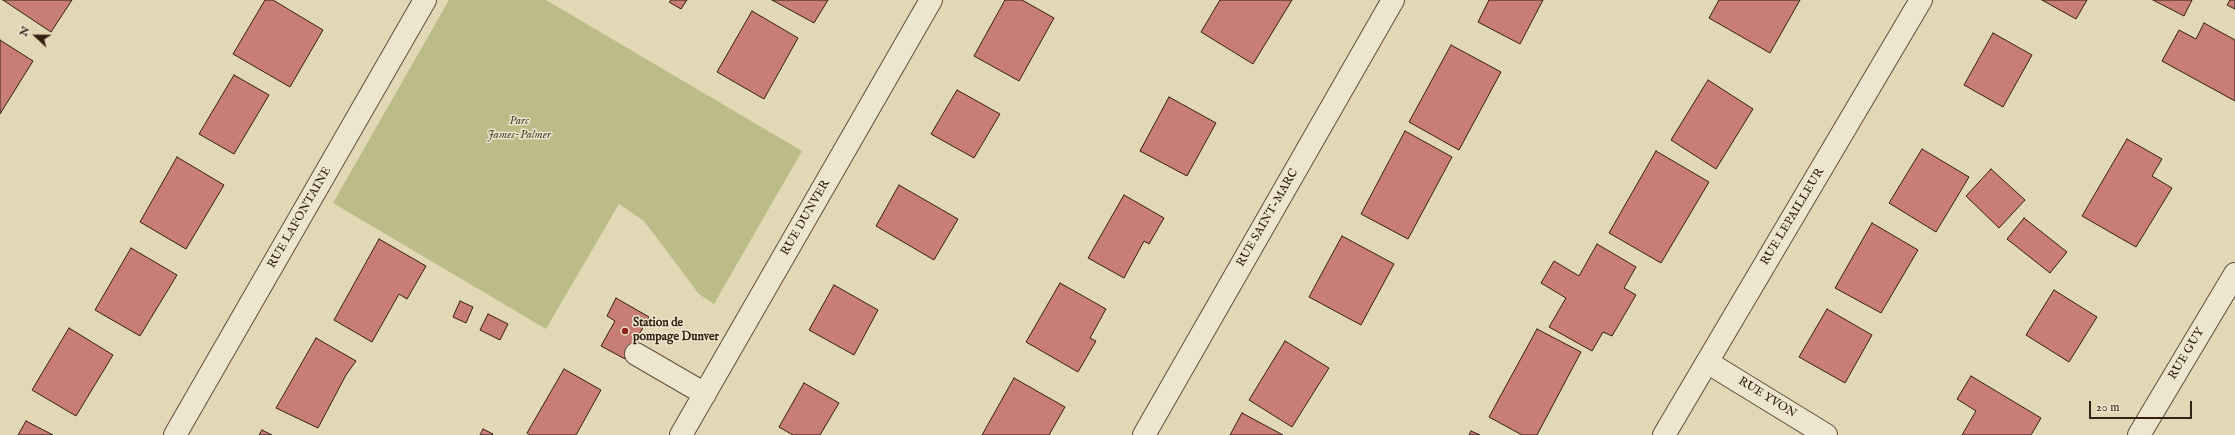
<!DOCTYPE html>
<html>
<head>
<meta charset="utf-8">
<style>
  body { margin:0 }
  #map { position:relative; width:2235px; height:435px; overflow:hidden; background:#e3d8b5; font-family:"IM FELL English",serif }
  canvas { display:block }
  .north { position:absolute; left:16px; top:16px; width:40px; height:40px; -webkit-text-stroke:3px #ede6cf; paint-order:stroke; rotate:292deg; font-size:11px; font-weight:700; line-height:16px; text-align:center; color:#352012 }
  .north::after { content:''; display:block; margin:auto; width:14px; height:18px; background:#352012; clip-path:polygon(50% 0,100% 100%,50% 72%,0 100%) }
  .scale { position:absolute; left:2089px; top:401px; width:103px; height:18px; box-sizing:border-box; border:2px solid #352012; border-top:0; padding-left:5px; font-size:12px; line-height:14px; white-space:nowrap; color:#352012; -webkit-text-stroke:3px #ede6cf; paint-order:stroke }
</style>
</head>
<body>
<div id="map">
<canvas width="2235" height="435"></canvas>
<div class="north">N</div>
<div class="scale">20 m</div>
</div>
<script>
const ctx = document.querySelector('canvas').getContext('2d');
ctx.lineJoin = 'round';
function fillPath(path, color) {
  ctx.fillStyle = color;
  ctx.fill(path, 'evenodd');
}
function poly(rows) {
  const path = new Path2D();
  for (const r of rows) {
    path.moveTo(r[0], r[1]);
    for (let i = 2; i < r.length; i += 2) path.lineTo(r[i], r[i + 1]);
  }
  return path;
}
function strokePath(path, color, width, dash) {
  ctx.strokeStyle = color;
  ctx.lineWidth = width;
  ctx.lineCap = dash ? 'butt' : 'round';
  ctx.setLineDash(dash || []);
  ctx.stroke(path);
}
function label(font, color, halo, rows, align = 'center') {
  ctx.font = font + ' "IM FELL English",serif';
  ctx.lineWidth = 3;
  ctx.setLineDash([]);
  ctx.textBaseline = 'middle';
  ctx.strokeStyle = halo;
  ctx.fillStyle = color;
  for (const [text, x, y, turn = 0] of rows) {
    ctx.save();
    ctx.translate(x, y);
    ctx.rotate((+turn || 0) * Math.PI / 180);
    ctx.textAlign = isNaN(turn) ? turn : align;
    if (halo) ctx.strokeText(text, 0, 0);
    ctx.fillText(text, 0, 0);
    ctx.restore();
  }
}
fillPath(poly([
  [449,0,546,0,802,151,714,304,699,294,644,221,619,204,546,329,333,203]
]), '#bbbc88');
const building = poly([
  [3,0,72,0,51,32,3,0],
  [265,0,273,0,323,30,290,87,233,54,265,0],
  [671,0,687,0,681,9,669,2,671,0],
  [772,0,828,0,814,23,772,0],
  [1005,0,1022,0,1054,18,1019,81,974,56,1005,0],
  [1220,0,1292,0,1253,64,1201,32,1220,0],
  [1489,0,1543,0,1520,44,1478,22,1489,0],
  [1719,0,1800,0,1770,53,1709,18,1719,0],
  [2042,0,2087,0,2076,19,2042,0],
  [2153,0,2192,0,2184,16,2153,0],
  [2230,0,2235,0,2235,9,2227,5,2230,0],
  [752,11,798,38,764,99,717,72,752,11],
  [2204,23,2235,40,2235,101,2162,61,2179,30,2196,39,2204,23],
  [1993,33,2032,55,2003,107,1964,85,1993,33],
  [0,40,33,61,0,114,0,40],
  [1451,45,1501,72,1459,150,1409,122,1451,45],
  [234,75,269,95,234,154,199,134,234,75],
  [1708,80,1753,109,1716,169,1671,140,1708,80],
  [957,90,1000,114,974,158,931,134,957,90],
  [1169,97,1216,123,1187,176,1140,151,1169,97],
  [1405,131,1452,157,1408,239,1361,214,1405,131],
  [2127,139,2162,159,2152,176,2172,188,2136,247,2082,216,2127,139],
  [1922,149,1969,177,1936,232,1889,203,1922,149],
  [1656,151,1709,182,1661,263,1609,233,1656,151],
  [177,157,224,185,186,249,140,222,177,157],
  [1991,169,2025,200,1999,228,1966,196,1991,169],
  [899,185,958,219,934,260,876,226,899,185],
  [1124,195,1164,218,1149,244,1144,241,1124,278,1088,258,1124,195],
  [2024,218,2067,252,2050,273,2007,239,2024,218],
  [1872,223,1918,250,1881,313,1835,288,1872,223],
  [1342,236,1394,264,1361,325,1309,297,1342,236],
  [379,239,426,266,407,299,399,294,372,342,334,320,379,239],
  [1597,244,1636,267,1624,288,1636,295,1612,336,1603,332,1592,351,1549,327,1566,298,1541,283,1554,261,1579,276,1597,244],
  [131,248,177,275,140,336,95,310,131,248],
  [1060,283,1106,309,1090,338,1096,341,1078,372,1026,342,1060,283],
  [834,285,878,310,854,355,809,330,834,285],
  [2054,290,2097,317,2069,362,2026,335,2054,290],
  [616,298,649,317,625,359,601,346,615,321,607,316,616,298],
  [460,301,473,307,466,323,453,317,460,301],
  [1827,309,1872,335,1845,383,1799,357,1827,309],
  [488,314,508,324,500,340,480,330,488,314],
  [69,328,113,355,76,416,32,390,69,328],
  [1537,329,1581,352,1537,435,1522,435,1489,417,1537,329],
  [316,338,356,361,346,375,318,428,276,408,316,338],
  [1285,341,1329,368,1292,427,1249,400,1285,341],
  [564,369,601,390,576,435,530,435,527,433,564,369],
  [1971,376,2041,418,2031,435,1962,435,1976,411,1957,399,1971,376],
  [1014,378,1065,407,1049,435,982,435,1014,378],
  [804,383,839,403,820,435,793,435,779,427,804,383],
  [1242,413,1283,435,1230,435,1242,413],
  [26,421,53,435,18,435,26,421],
  [483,429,493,434,492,435,480,435,483,429],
  [262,430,272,435,259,435,262,430],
  [1471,431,1480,435,1469,435,1471,431]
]);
fillPath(building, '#c87d75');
strokePath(building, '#352012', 1);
const minor = poly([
  [636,354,705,394],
  [1707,362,1826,435],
  [175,435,425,0],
  [681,435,931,0],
  [1144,435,1393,0],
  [1664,435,1921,0],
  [2139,435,2235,274]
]);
strokePath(minor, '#604e3b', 24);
strokePath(minor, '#ede6cf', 22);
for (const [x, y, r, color] of [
  [625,331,4,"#8f2418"]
]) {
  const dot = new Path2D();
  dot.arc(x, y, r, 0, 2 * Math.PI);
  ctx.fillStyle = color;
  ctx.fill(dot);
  strokePath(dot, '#ede6cf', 1.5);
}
label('italic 12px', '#564730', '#ede6cf', [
  ["Parc",519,122],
  ["James-Palmer",519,136]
]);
label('12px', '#352012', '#ede6cf', [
  ["RUE LEPAILLEUR",1793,217,-59],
  ["RUE LAFONTAINE",300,218,-60],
  ["RUE DUNVER",806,218,-60],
  ["RUE SAINT-MARC",1268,218,-60],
  ["RUE GUY",2187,354,-59],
  ["RUE YVON",1767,398,32]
]);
label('bold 12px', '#352012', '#ede6cf', [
  ["Station de",633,324],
  ["pompage Dunver",633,338]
], 'left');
</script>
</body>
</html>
